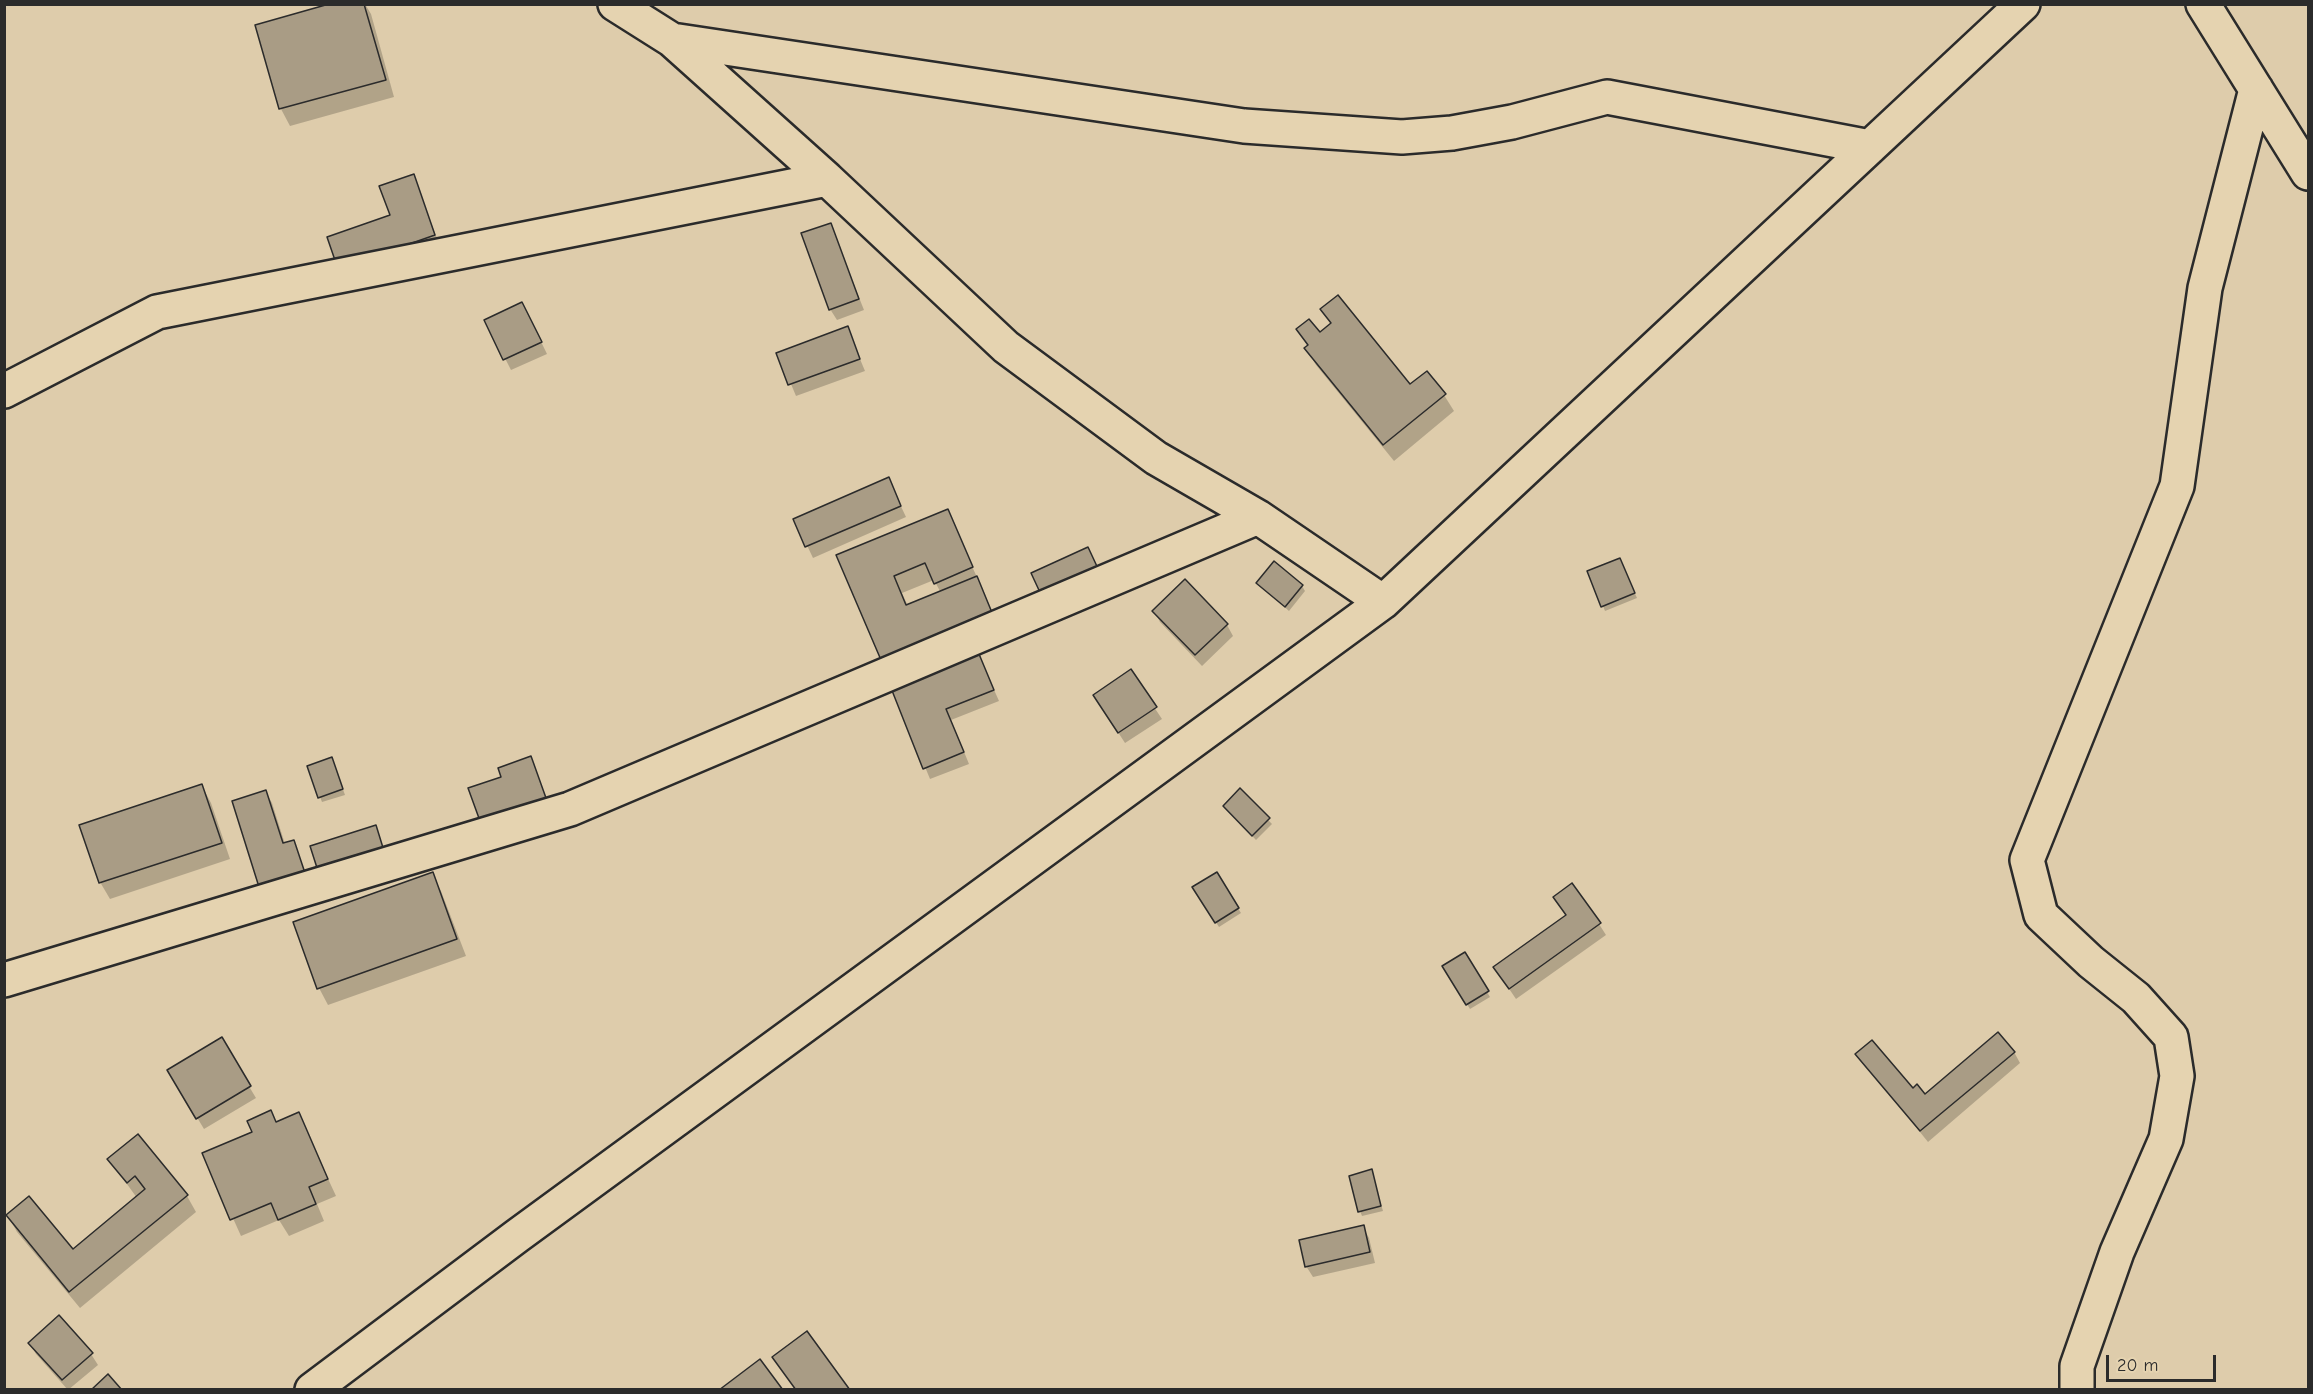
<!DOCTYPE html>
<html>
<head>
<meta charset="utf-8">
<style>
  body { margin:0 }
  #map { position:relative; width:2313px; height:1394px; overflow:hidden; background:#deccab; font-family:"Comic Neue",sans-serif }
  canvas { display:block }
  .frame { position:absolute; inset:0; border:6px solid #2b2b2b; pointer-events:none }
  .scale { position:absolute; left:2106px; top:1355px; width:110px; height:27px; box-sizing:border-box; border:3px solid #2b2b2b; border-top:0; padding-left:8px; font-size:18px; line-height:21px; white-space:nowrap; color:#2b2b2b; -webkit-text-stroke:4px #e5d3b0; paint-order:stroke }
</style>
</head>
<body>
<div id="map">
<canvas width="2313" height="1394"></canvas>
<div class="frame"></div>
<div class="scale">20 m</div>
</div>
<script>
const ctx = document.querySelector('canvas').getContext('2d');
ctx.lineJoin = 'round';
function fillPath(path, color) {
  ctx.fillStyle = color;
  ctx.fill(path, 'evenodd');
}
function poly(rows) {
  const path = new Path2D();
  for (const r of rows) {
    path.moveTo(r[0], r[1]);
    for (let i = 2; i < r.length; i += 2) path.lineTo(r[i], r[i + 1]);
  }
  return path;
}
function strokePath(path, color, width, dash) {
  ctx.strokeStyle = color;
  ctx.lineWidth = width;
  ctx.lineCap = dash ? 'butt' : 'round';
  ctx.setLineDash(dash || []);
  ctx.stroke(path);
}
fillPath(poly([
  [335,4,365,4,371,14,394,97,290,126,281,109,257,26],
  [413,176,440,246,346,279,392,216],
  [830,225,864,310,837,320,830,309],
  [1322,309,1410,387,1444,395,1454,411,1394,461,1316,365,1306,348,1308,347,1298,329,1319,334,1331,324],
  [528,315,547,354,511,370,486,321],
  [847,328,865,371,796,396,778,353],
  [888,479,906,517,813,558,795,520],
  [947,511,1004,637,885,666,838,556],
  [934,580,941,593,908,606,902,593],
  [1622,565,1637,598,1605,611,1603,606],
  [1185,581,1227,625,1233,636,1202,666,1160,622,1154,611],
  [1258,583,1302,586,1305,591,1289,611],
  [979,656,999,701,951,720,969,764,930,779,893,689],
  [1130,671,1162,719,1125,743,1101,706],
  [530,757,551,809,488,832],
  [334,764,345,795,322,802,320,797],
  [202,786,211,803,230,859,110,899,100,882],
  [1240,791,1272,824,1256,840,1225,807],
  [266,792,272,803,285,844,293,841,310,884,267,897],
  [375,826,389,862,311,846],
  [432,874,441,891,466,956,328,1005,319,988],
  [1216,874,1241,913,1219,927,1194,888],
  [1555,897,1599,924,1606,935,1516,999,1495,968,1567,916],
  [1464,954,1490,997,1470,1009,1444,967],
  [221,1040,256,1098,204,1129,169,1071],
  [2014,1052,2020,1063,1928,1142,1857,1054,1912,1090,1925,1096],
  [271,1112,277,1123,298,1114,336,1196,317,1204,324,1221,289,1236,279,1220,241,1236,204,1154,254,1133],
  [109,1159,187,1196,196,1212,80,1308,17,1232,8,1216,73,1251,137,1198],
  [1371,1171,1383,1211,1362,1216,1360,1211],
  [1363,1227,1369,1238,1375,1263,1313,1277,1306,1266],
  [30,1343,91,1354,98,1365,68,1390,36,1354]
]), '#0003');
const building = poly([
  [329,4,364,4,386,80,279,109,255,25,329,4],
  [414,174,435,235,338,269,327,237,390,215,379,186,414,174],
  [831,223,859,299,829,310,801,233,831,223],
  [1338,295,1410,384,1427,371,1446,394,1383,445,1304,348,1308,345,1296,329,1309,319,1320,332,1331,323,1320,309,1338,295],
  [522,302,542,342,503,360,484,320,522,302],
  [848,326,860,359,788,385,776,353,848,326],
  [889,477,901,506,805,547,793,519,889,477],
  [948,509,973,567,934,584,925,563,894,576,906,605,977,576,995,620,884,667,836,555,948,509],
  [1088,547,1101,575,1044,601,1031,573,1088,547],
  [1620,558,1635,593,1601,607,1587,571,1620,558],
  [1274,561,1303,585,1285,607,1256,583,1274,561],
  [1185,579,1228,624,1195,655,1152,611,1185,579],
  [979,654,994,690,946,709,964,752,923,769,891,688,979,654],
  [1131,669,1157,707,1118,733,1093,695,1131,669],
  [531,756,546,798,480,821,468,788,501,777,498,768,531,756],
  [332,757,343,789,318,798,307,766,332,757],
  [202,784,222,843,99,883,79,825,202,784],
  [1240,788,1270,818,1252,836,1223,806,1240,788],
  [266,790,283,843,294,840,305,873,259,887,232,801,266,790],
  [376,825,384,851,318,871,310,846,376,825],
  [433,872,457,939,317,989,293,922,433,872],
  [1217,872,1239,908,1215,923,1192,887,1217,872],
  [1572,883,1601,923,1509,989,1493,967,1566,915,1553,897,1572,883],
  [1465,952,1489,991,1466,1005,1442,966,1465,952],
  [1998,1032,2015,1052,1920,1131,1855,1054,1872,1040,1913,1088,1917,1084,1925,1094,1998,1032],
  [222,1037,251,1086,196,1119,167,1070,222,1037],
  [271,1110,276,1122,299,1112,328,1179,309,1187,316,1204,278,1220,271,1203,230,1220,202,1153,252,1132,247,1121,271,1110],
  [138,1134,188,1195,69,1292,6,1215,29,1196,73,1249,145,1189,135,1176,127,1183,107,1159,138,1134],
  [1372,1169,1381,1206,1358,1212,1349,1176,1372,1169],
  [1364,1225,1370,1252,1305,1267,1299,1240,1364,1225],
  [59,1315,93,1353,62,1380,28,1343,59,1315],
  [807,1331,850,1390,796,1390,772,1357,807,1331],
  [760,1359,783,1390,719,1390,760,1359],
  [108,1374,122,1390,91,1390,108,1374]
]);
fillPath(building, '#a99c85');
strokePath(building, '#2b2b2b', 1.5);
const minor = poly([
  [615,4,672,40,827,179,1006,347,1156,458,1258,517,1383,602],
  [2203,4,2308,173],
  [672,40,1244,126,1402,137,1452,133,1512,122,1607,97,1870,147],
  [4,391,157,312,827,179],
  [4,980,570,809,1258,517],
  [312,1390,517,1236,1383,602,2023,4],
  [2077,1390,2077,1366,2117,1252,2166,1139,2177,1076,2171,1037,2136,998,2091,962,2041,915,2027,860,2177,486,2205,288,2256,89]
]);
strokePath(minor, '#2b2b2b', 38);
strokePath(minor, '#e5d3b0', 33);
</script>
</body>
</html>
